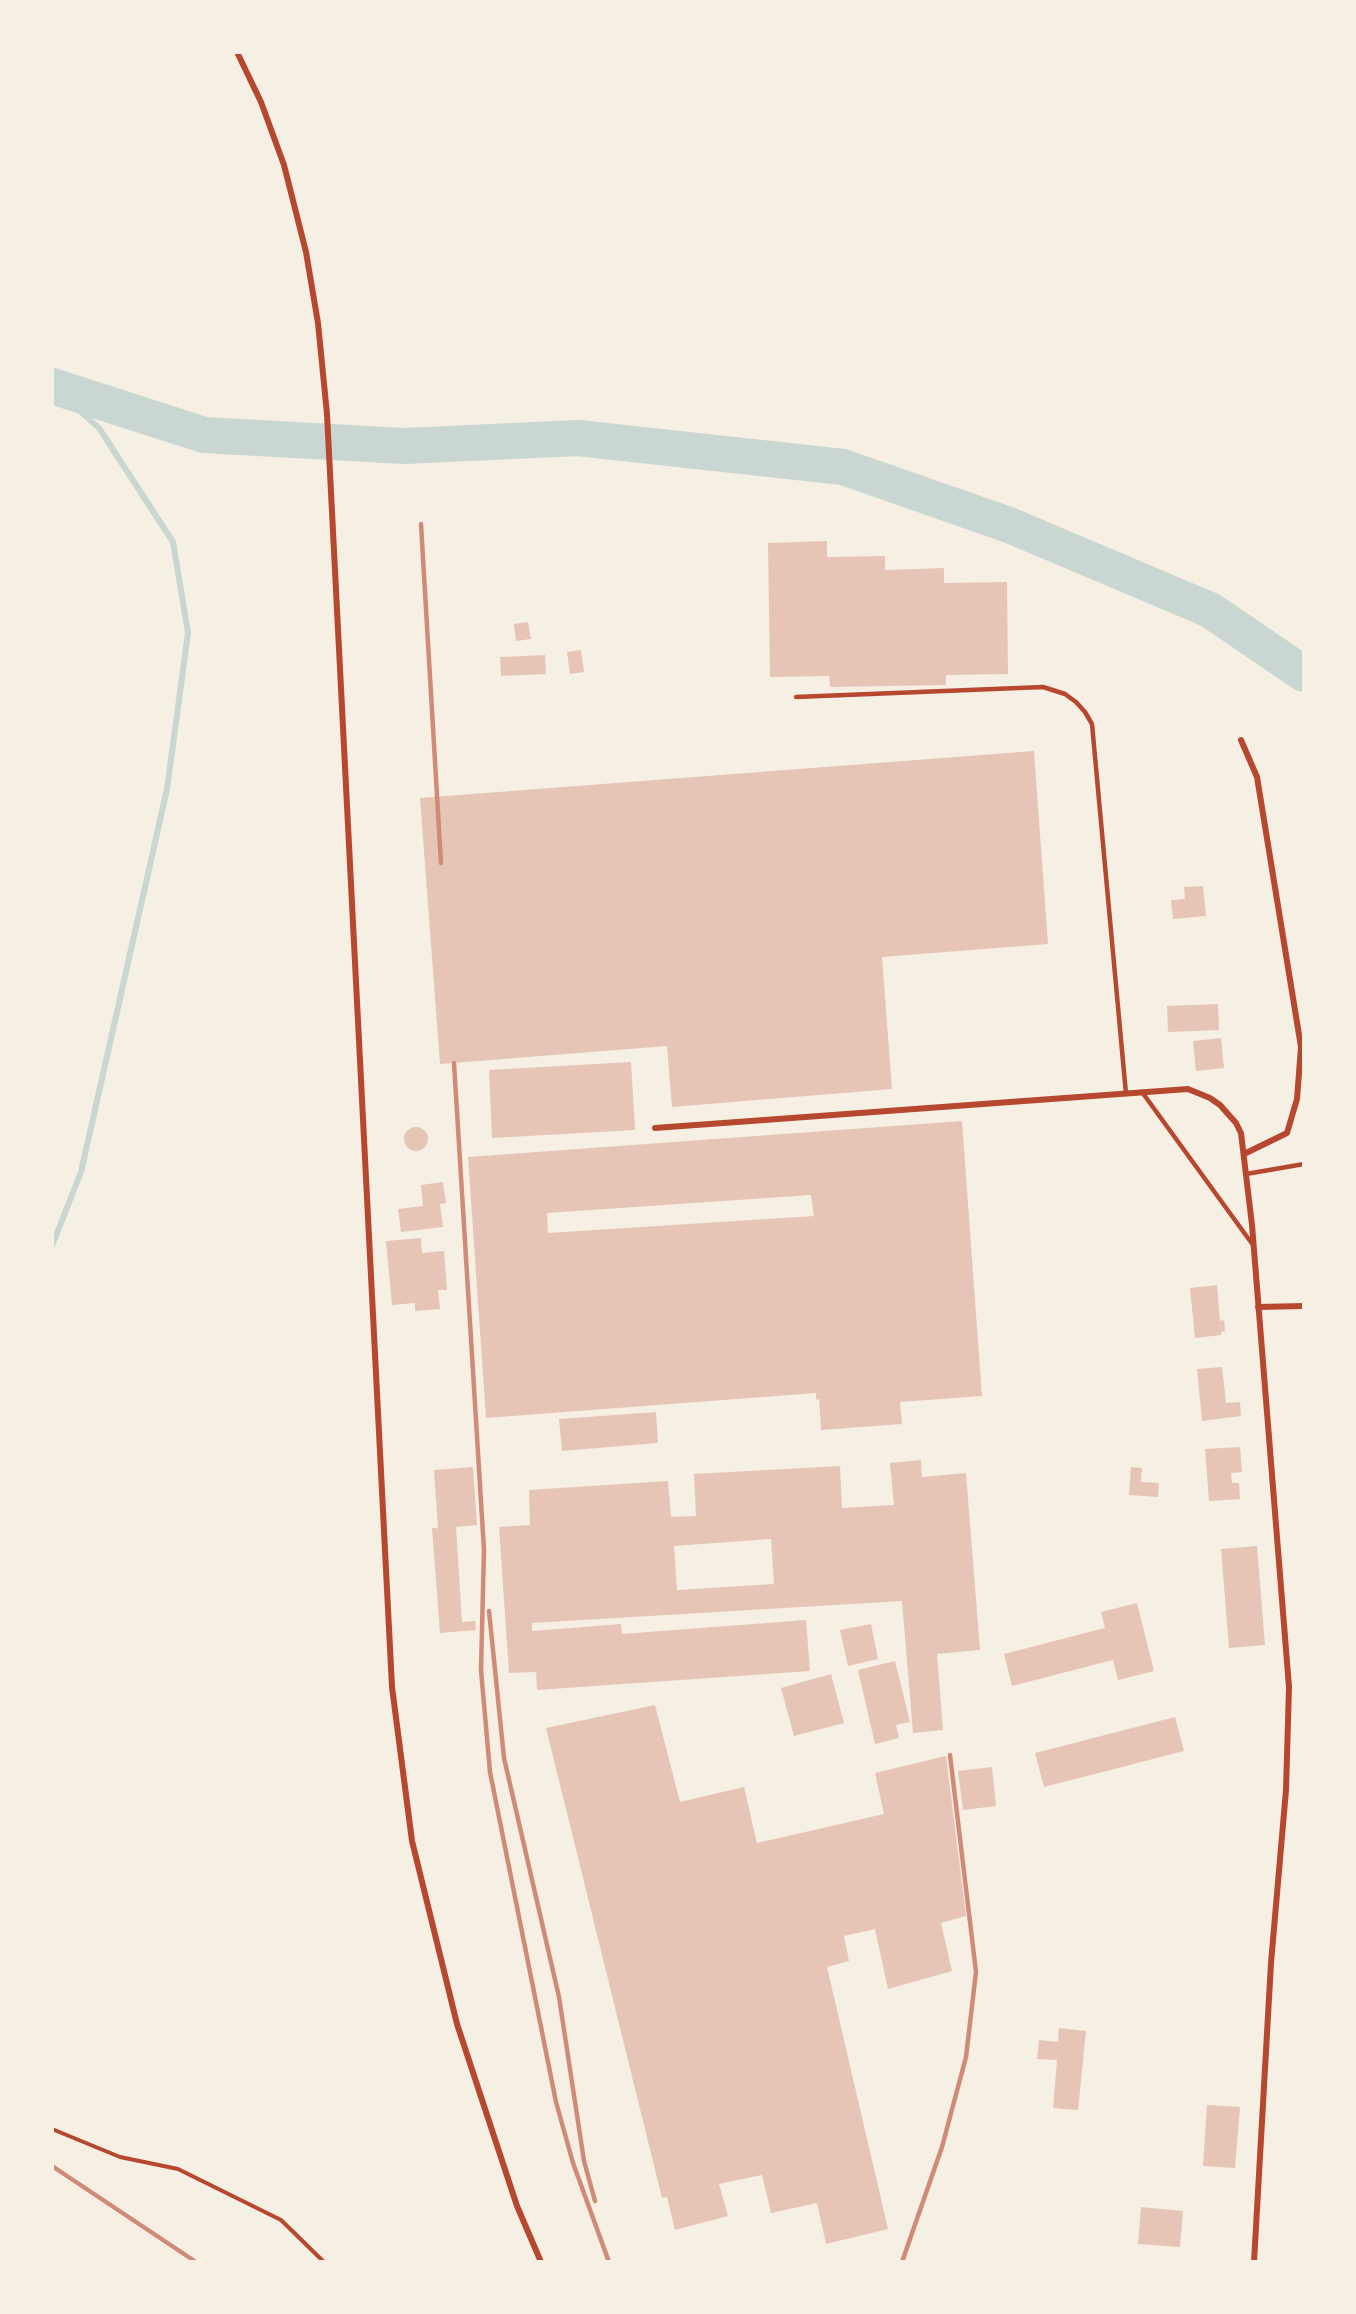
<!DOCTYPE html>
<html>
<head>
<meta charset="utf-8">
<style>
  body { margin:0 }
  #map { position:relative; width:1356px; height:2314px; overflow:hidden; background:#f6efe4; font-family:"DejaVu Sans",sans-serif }
  canvas { display:block }
  .frame { position:absolute; inset:0; border:54px solid #f6efe4; pointer-events:none }
</style>
</head>
<body>
<div id="map">
<canvas width="1356" height="2314"></canvas>
<div class="frame"></div>
</div>
<script>
const ctx = document.querySelector('canvas').getContext('2d');
ctx.lineJoin = 'round';
function poly(rows) {
  const path = new Path2D();
  for (const r of rows) {
    if (r.length === 3) {
      path.moveTo(r[0] + r[2], r[1]);
      path.arc(r[0], r[1], r[2], 0, 2 * Math.PI);
      continue;
    }
    path.moveTo(r[0], r[1]);
    for (let i = 2; i < r.length; i += 2) path.lineTo(r[i], r[i + 1]);
  }
  return path;
}
function strokePath(path, color, width, dash) {
  ctx.strokeStyle = color;
  ctx.lineWidth = width;
  ctx.lineCap = dash ? 'butt' : 'round';
  ctx.setLineDash(dash || []);
  ctx.stroke(path);
}
function fillPath(path, color) {
  ctx.fillStyle = color;
  ctx.fill(path, 'evenodd');
}
strokePath(poly([
  [52,386,99,428,173,542,188,633,167,789,81,1172,52,1246]
]), '#c9d6d2', 6);
strokePath(poly([
  [52,386,204,435,404,446,578,438,843,467,1009,525,1210,610,1304,674]
]), '#c9d6d2', 36);
fillPath(poly([
  [827,541,827,557,885,556,885,570,944,568,944,583,1007,582,1008,674,946,675,946,685,830,687,829,676,770,677,768,543],
  [528,622,531,639,516,641,514,624],
  [581,650,584,672,570,674,567,652],
  [545,655,546,674,501,676,500,657],
  [1034,751,1048,944,882,957,892,1089,672,1107,667,1046,440,1064,420,798],
  [1203,886,1206,916,1173,919,1171,900,1185,899,1184,887],
  [1218,1004,1219,1030,1168,1032,1167,1006],
  [1221,1038,1224,1068,1196,1071,1193,1041],
  [631,1062,635,1130,492,1138,489,1070],
  [962,1121,982,1396,900,1402,902,1424,821,1430,819,1399,816,1400,816,1393,486,1418,468,1157],
  [811,1195,814,1216,548,1233,547,1213],
  [416,1139,12],
  [443,1182,446,1203,440,1204,443,1227,401,1232,398,1209,423,1206,421,1185],
  [421,1238,422,1253,444,1251,447,1290,438,1290,440,1309,415,1311,415,1303,392,1305,386,1241],
  [1217,1285,1220,1321,1224,1320,1225,1331,1221,1332,1221,1335,1195,1338,1190,1288],
  [1222,1367,1226,1403,1240,1402,1241,1416,1202,1421,1197,1369],
  [656,1412,658,1443,562,1451,559,1419],
  [1240,1447,1242,1472,1231,1473,1232,1483,1239,1483,1240,1499,1209,1501,1205,1449],
  [921,1460,922,1477,966,1473,980,1650,937,1654,943,1730,913,1733,902,1601,532,1623,532,1631,621,1624,622,1634,806,1620,810,1671,537,1690,536,1672,509,1673,499,1527,530,1525,529,1490,668,1481,671,1517,696,1516,694,1474,840,1466,842,1508,894,1505,890,1463],
  [771,1539,774,1584,677,1590,674,1546],
  [473,1467,477,1525,456,1527,462,1622,475,1621,476,1630,440,1633,432,1528,438,1528,434,1470],
  [1131,1467,1142,1468,1141,1482,1159,1483,1158,1497,1129,1495],
  [1257,1546,1265,1645,1229,1648,1221,1549],
  [1137,1603,1154,1671,1118,1680,1113,1660,1012,1686,1004,1654,1105,1628,1101,1612],
  [871,1624,878,1659,848,1666,840,1630],
  [895,1661,910,1722,896,1725,899,1738,875,1744,858,1670],
  [831,1674,844,1723,794,1736,781,1688],
  [655,1705,680,1802,744,1787,757,1843,884,1814,875,1773,946,1756,966,1916,941,1923,952,1971,888,1989,875,1929,844,1936,849,1961,827,1967,888,2229,826,2244,817,2203,771,2213,762,2175,719,2184,728,2216,675,2230,667,2197,662,2198,546,1728],
  [1175,1717,1184,1751,1044,1787,1035,1753],
  [992,1767,996,1806,963,1810,958,1771],
  [1059,2028,1086,2031,1078,2110,1053,2108,1057,2060,1037,2059,1039,2040,1058,2042],
  [1207,2105,1240,2107,1235,2168,1203,2166],
  [1141,2207,1183,2211,1180,2247,1138,2244]
]), '#e6c5b7');
strokePath(poly([
  [52,2129,120,2157,178,2169,281,2220,324,2262]
]), '#b5482f', 4);
strokePath(poly([
  [796,697,1043,687,1065,694,1076,702,1085,712,1092,724,1126,1094],
  [1142,1092,1253,1245],
  [1246,1174,1304,1164]
]), '#b5482f', 4.5);
strokePath(poly([
  [237,52,261,102,284,165,306,252,318,323,327,414,392,1687,412,1841,457,2024,517,2206,541,2262],
  [1241,740,1257,777,1301,1047,1297,1099,1287,1133,1244,1154],
  [655,1128,1188,1089,1210,1098,1220,1105,1236,1123,1241,1133,1252,1225,1289,1687,1286,1790,1271,1963,1254,2262],
  [1258,1307,1304,1306]
]), '#b5482f', 6);
strokePath(poly([
  [421,524,441,863],
  [454,1063,484,1550,481,1670,490,1772,556,2102,573,2163,609,2262],
  [489,1611,504,1758,559,1997,584,2161,595,2201],
  [52,2166,196,2262],
  [902,2262,942,2147,966,2057,976,1972,950,1755]
]), '#cf8b77', 4.5);
</script>
</body>
</html>
